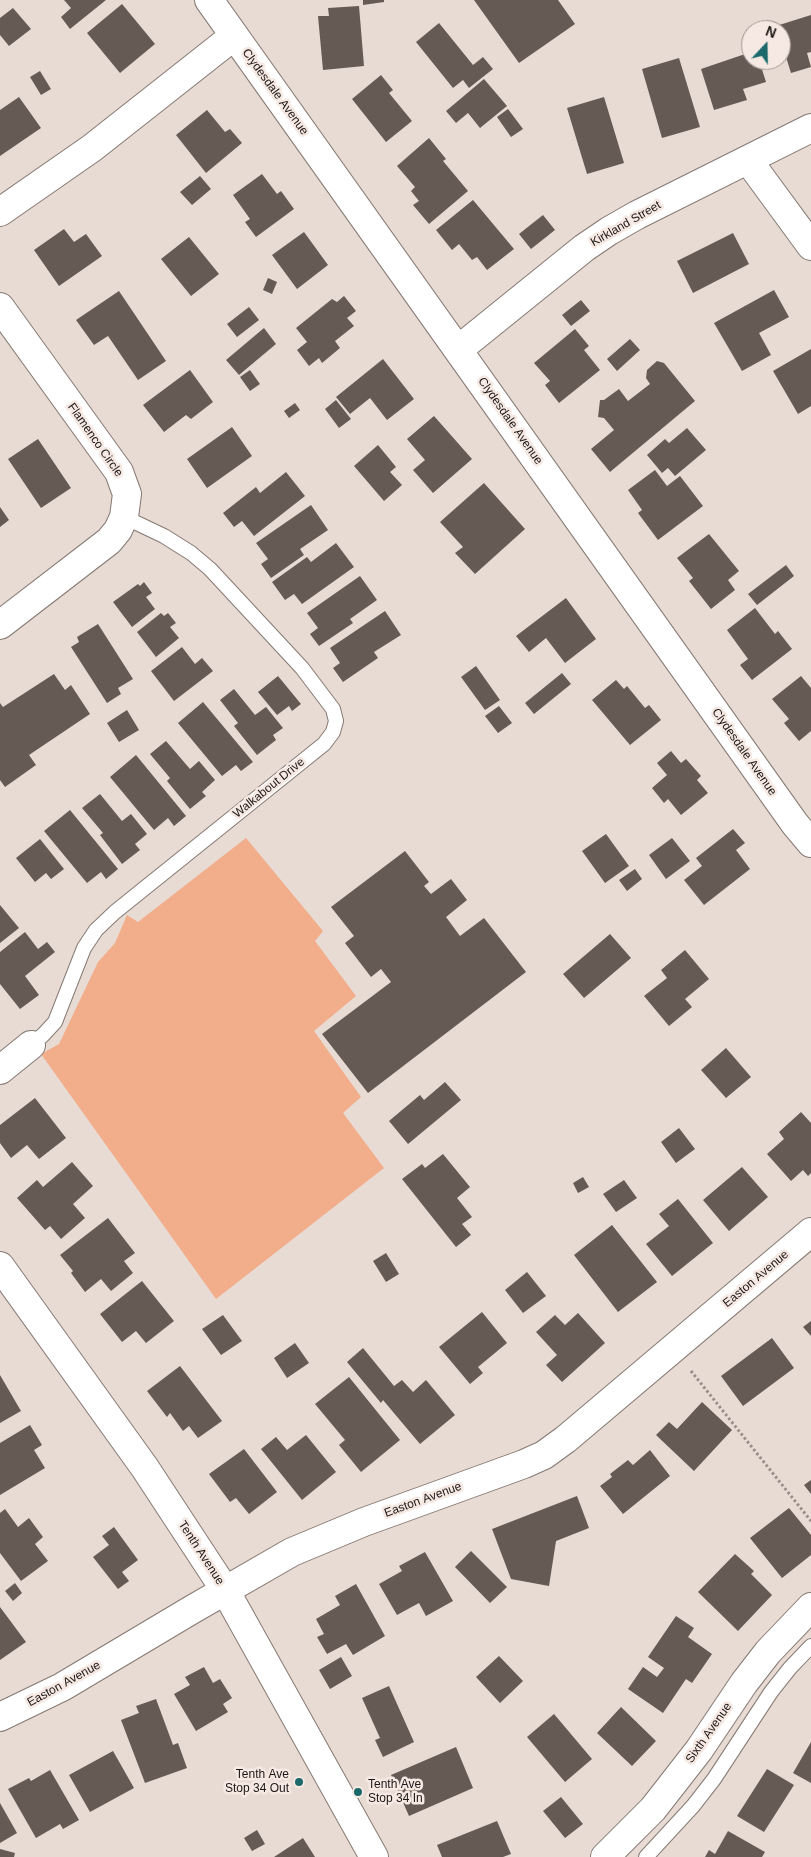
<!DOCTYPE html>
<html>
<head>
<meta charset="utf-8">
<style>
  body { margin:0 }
  #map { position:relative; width:811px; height:1857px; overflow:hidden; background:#e8dbd4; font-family:Helvetica,sans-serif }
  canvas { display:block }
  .north { position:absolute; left:741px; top:20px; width:50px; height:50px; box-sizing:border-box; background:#f6e8e2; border:1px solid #9f9590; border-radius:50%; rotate:21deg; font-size:14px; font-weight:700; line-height:20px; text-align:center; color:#1d1816 }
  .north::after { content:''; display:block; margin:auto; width:18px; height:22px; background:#1b696b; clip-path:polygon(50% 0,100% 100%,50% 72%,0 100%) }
</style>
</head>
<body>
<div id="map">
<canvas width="811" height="1857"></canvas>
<div class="north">N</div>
</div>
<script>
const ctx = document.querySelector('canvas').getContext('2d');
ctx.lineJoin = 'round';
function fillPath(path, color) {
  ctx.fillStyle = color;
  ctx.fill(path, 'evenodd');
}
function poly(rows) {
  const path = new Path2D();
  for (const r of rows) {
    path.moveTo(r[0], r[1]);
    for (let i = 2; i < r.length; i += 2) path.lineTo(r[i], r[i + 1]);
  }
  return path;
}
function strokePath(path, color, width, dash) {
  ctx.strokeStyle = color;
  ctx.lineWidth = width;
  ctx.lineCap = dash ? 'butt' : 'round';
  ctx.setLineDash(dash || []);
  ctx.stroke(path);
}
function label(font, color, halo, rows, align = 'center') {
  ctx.font = font + ' Helvetica,sans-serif';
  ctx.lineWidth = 5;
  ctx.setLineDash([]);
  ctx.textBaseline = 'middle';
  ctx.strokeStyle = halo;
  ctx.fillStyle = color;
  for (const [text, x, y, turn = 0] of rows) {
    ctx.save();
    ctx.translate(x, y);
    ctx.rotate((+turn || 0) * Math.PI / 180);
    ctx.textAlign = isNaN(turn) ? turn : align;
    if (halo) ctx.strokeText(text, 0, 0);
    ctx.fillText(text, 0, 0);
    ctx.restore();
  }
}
fillPath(poly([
  [246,838,323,931,315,941,356,996,314,1031,361,1097,343,1113,384,1168,216,1299,41,1054,59,1044,98,962,115,943,127,915,138,922]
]), '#f2ad8a');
fillPath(poly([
  [64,0,106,0,70,29,61,17,71,8],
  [363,0,384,0,384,2,363,5],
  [474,0,558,0,575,24,519,63],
  [122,4,155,44,120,73,87,33],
  [359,6,364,66,323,70,318,16,329,16,328,8],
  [13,8,31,29,9,46,0,35,0,18],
  [811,15,811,52,807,53,811,67,791,73,781,41,781,30,777,30,776,26],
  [439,23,473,65,483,57,493,69,469,88,463,80,453,88,416,42],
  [751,52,751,60,759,60,766,82,743,89,747,100,714,110,701,69],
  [679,58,700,127,662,138,642,69],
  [40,71,51,89,41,95,30,77],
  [381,75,393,90,389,93,412,121,386,142,352,99],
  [484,79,507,106,480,128,468,113,456,123,446,111],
  [19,97,41,128,0,156,0,110],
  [604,97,624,163,587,174,567,108],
  [508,109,523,129,511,137,497,117],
  [207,110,225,132,230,129,242,143,206,173,176,135],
  [429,138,446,159,443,161,468,191,429,224,413,205,419,201,411,191,415,187,397,166],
  [262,174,277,194,281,191,294,209,256,237,245,222,250,219,233,195],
  [200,176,211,189,192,205,180,192],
  [473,200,514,249,487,270,477,257,472,260,459,244,452,250,436,230],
  [543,215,555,230,531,249,519,234],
  [64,229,74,242,86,234,102,256,59,286,34,250],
  [304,232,328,265,297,289,272,255],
  [733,233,749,264,693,293,677,261],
  [189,237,219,274,191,296,161,259],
  [268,278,277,282,272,294,263,290],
  [774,290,789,317,759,333,771,355,742,371,714,323],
  [119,291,166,361,138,380,108,336,94,345,76,320],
  [344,296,356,311,347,318,354,326,335,341,340,348,322,363,319,358,309,366,297,350,307,342,296,328,332,299,337,302],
  [581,300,590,311,571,326,562,315],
  [249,307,259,320,237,337,227,324],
  [264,328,276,344,239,375,226,360],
  [575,329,589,346,584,350,600,370,559,403,545,385,550,381,534,363],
  [630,339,640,350,617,371,607,359],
  [811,349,811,406,798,414,773,371],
  [383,359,414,399,387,420,370,398,350,414,336,397],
  [657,361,664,363,695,401,610,472,591,449,614,430,604,418,598,417,600,400,604,400,619,389,628,401,650,384,646,378,647,370],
  [190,370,213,402,191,419,186,415,164,432,143,405],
  [250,370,260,384,250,391,240,377],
  [336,400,351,419,339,428,325,409],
  [295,403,300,410,289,418,284,411],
  [434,416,472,459,433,493,413,470,425,460,407,439],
  [232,427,252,456,207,488,187,459],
  [687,428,706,450,675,476,668,468,662,473,647,455,665,439,669,443],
  [38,439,71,488,41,508,8,459],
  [378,445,396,467,390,472,402,485,384,501,354,466],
  [655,470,667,486,680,476,703,506,658,540,638,513,642,510,628,490],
  [286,472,305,496,254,536,242,521,234,527,223,513,256,487,260,493],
  [484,483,525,529,475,574,455,553,463,547,440,522],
  [311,505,328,530,300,549,304,555,271,578,261,564,268,559,256,543],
  [0,507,9,520,0,527],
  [709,534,739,571,728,580,735,590,711,609,689,581,693,578,677,558],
  [336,543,354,567,302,604,294,594,285,600,272,582,307,557,311,562],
  [786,565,794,576,757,605,748,594],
  [360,576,377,600,350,619,353,623,319,646,310,634,318,628,307,613],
  [144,582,152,593,146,597,155,609,132,627,113,602,138,584,140,586],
  [566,598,596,639,565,663,546,638,529,652,516,636],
  [755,608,775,634,778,631,792,649,752,680,740,665,748,659,727,630],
  [385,611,401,635,374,652,378,658,343,682,333,668,340,663,330,648],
  [161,613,164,616,168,613,176,623,170,627,179,638,156,657,137,632],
  [98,624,133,679,118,688,121,694,107,703,71,647,79,642,77,637],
  [182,647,195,664,202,658,213,671,174,701,151,671],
  [476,666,500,700,485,710,461,677],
  [562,673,571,684,534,714,525,703],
  [54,674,65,690,71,685,90,714,29,755,36,765,5,787,0,780,0,703,3,707],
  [278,676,301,704,292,711,289,706,277,715,258,692],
  [801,676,811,688,811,731,799,741,784,723,789,719,772,699],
  [616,680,624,689,627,686,645,708,649,705,661,720,630,745,592,700],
  [234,689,255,715,266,707,283,728,273,735,276,740,257,755,234,726,238,723,220,700],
  [203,702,253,762,241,771,236,765,222,776,178,723],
  [499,706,512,723,498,733,485,716],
  [127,710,139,730,119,742,107,723],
  [166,741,190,769,199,761,215,780,202,792,206,796,190,809,167,781,170,778,150,754],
  [671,751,681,763,686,759,701,776,697,780,708,793,681,815,668,799,664,803,652,788,667,775,657,763],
  [136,755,186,816,174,826,168,818,154,830,110,777],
  [100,794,122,821,131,814,147,834,135,844,140,850,122,864,100,835,103,833,82,808],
  [70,810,118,869,106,879,101,872,87,883,44,831],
  [733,829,745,843,736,850,750,869,704,905,684,880,702,866,696,858],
  [606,834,629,866,605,883,582,851],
  [672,838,690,861,666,879,649,855],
  [40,839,64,869,51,879,46,873,35,882,16,858],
  [405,851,429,882,424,886,431,894,451,879,467,900,446,917,460,936,484,918,526,972,368,1093,322,1034,391,982,381,969,371,977,345,943,354,936,331,907],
  [635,869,642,879,627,891,619,880],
  [0,905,19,928,0,943],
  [25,932,38,949,47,942,55,952,25,976,39,995,20,1009,0,984,0,952],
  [610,934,631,958,584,998,563,974],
  [685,950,709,979,685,999,692,1007,669,1026,644,996,667,978,661,970],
  [726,1048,751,1077,726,1098,701,1070],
  [445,1082,461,1100,408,1144,389,1121,420,1095,424,1100],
  [35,1098,66,1138,39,1159,27,1145,11,1158,0,1143,0,1125],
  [801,1112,811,1123,811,1173,808,1176,803,1170,791,1181,767,1154,784,1139,779,1132],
  [679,1128,695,1149,676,1163,661,1142],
  [443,1154,470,1187,457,1198,472,1217,462,1224,471,1235,456,1247,402,1179,422,1164,425,1168],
  [72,1162,93,1186,73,1204,85,1218,61,1239,50,1226,45,1230,17,1198,37,1180,43,1187],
  [742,1167,768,1197,729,1231,703,1200],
  [583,1177,589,1187,578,1193,573,1183],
  [624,1180,637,1198,616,1212,603,1194],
  [678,1199,713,1243,672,1276,646,1244,669,1226,659,1214],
  [108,1218,135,1253,124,1261,133,1273,111,1291,101,1279,85,1292,71,1273,73,1271,60,1255],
  [612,1225,657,1282,618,1312,574,1255],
  [386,1253,399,1274,386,1282,373,1261],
  [527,1272,546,1296,523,1313,505,1290],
  [142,1281,174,1321,146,1343,136,1331,122,1342,100,1314],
  [482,1312,507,1343,478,1367,483,1373,470,1384,439,1347],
  [578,1313,605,1343,562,1382,546,1365,557,1355,536,1332,555,1315,565,1325],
  [223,1315,242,1341,221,1355,202,1329],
  [811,1321,811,1336,803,1327],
  [772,1338,794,1368,743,1406,721,1376],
  [295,1343,309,1363,287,1378,274,1358],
  [363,1348,394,1386,402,1380,413,1392,426,1380,455,1415,420,1444,383,1400,381,1403,347,1362],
  [180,1366,222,1421,198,1438,189,1426,183,1431,170,1413,167,1417,147,1391],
  [0,1375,21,1411,0,1423],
  [349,1377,400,1440,361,1472,339,1445,345,1440,315,1404],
  [702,1402,732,1430,694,1471,656,1435,669,1422,677,1429],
  [30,1425,42,1445,34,1450,45,1468,0,1495,0,1443],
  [306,1435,336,1472,302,1500,261,1449,276,1437,287,1450],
  [244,1449,277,1492,249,1514,236,1498,230,1502,209,1474],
  [650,1450,670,1476,623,1514,600,1486,612,1477,610,1474,628,1460,633,1465],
  [811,1480,811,1494,804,1485],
  [577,1496,589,1528,556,1541,549,1586,511,1579,492,1529],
  [789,1508,811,1535,811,1555,782,1578,750,1538],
  [5,1509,18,1527,29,1518,43,1537,35,1544,48,1561,21,1581,0,1553,0,1513],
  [114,1527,138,1560,122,1572,129,1581,118,1589,93,1557,109,1545,102,1536],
  [471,1551,507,1587,490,1603,455,1567],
  [425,1552,453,1601,426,1616,419,1603,397,1615,379,1584,402,1571,399,1566],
  [735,1554,754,1571,751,1574,772,1595,738,1631,698,1592],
  [15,1583,22,1593,13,1601,5,1591],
  [356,1584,385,1636,353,1655,346,1644,327,1654,317,1637,324,1634,316,1619,340,1605,335,1596],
  [0,1607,26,1642,0,1660],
  [676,1616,694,1628,688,1637,712,1654,692,1683,686,1679,663,1713,628,1689,643,1667,657,1677,664,1668,648,1657],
  [499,1656,523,1681,500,1703,476,1677],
  [341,1657,352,1676,330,1689,319,1670],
  [204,1667,213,1683,220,1679,232,1698,223,1704,228,1712,196,1731,174,1694,190,1685,185,1677],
  [389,1686,414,1742,383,1757,375,1740,380,1738,362,1698],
  [156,1699,173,1745,178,1743,187,1768,145,1783,121,1720,139,1713,136,1706],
  [621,1707,656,1741,632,1766,597,1733],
  [554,1714,592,1759,565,1782,527,1737],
  [811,1742,811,1783,793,1773],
  [456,1747,473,1788,409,1816,391,1775],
  [113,1751,134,1788,90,1812,69,1775],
  [767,1769,794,1785,764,1832,737,1816],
  [50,1770,79,1820,63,1829,60,1824,36,1838,8,1789,29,1778,31,1781],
  [561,1797,583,1824,565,1838,543,1811],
  [0,1803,17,1833,0,1843],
  [497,1821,511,1854,503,1857,442,1857,437,1845],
  [257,1830,265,1844,252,1851,244,1838],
  [728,1831,765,1852,762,1857,705,1857,709,1850,715,1854],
  [303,1838,315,1857,274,1857],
  [0,1849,15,1853,14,1857,0,1857]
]), '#655a54');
const service = poly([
  [31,1045,43,1035,55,1022,84,948,96,930,115,912,324,744,333,732,336,721,333,709,302,668,210,569,191,553,164,536,124,517],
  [646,1857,693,1806,714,1779,771,1692,790,1668,811,1646]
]);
const minor = poly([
  [209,0,795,824,811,843],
  [748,160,811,246],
  [0,212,92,148,234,36],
  [0,307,119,472,127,494,124,517,118,530,109,541,0,625],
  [459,349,584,248,609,231,637,215,811,128],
  [0,1070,31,1045],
  [0,1266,145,1468,225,1590,374,1857],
  [0,1717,62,1687,193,1609,292,1552,364,1522,524,1464,544,1455,566,1439,811,1232],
  [605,1857,653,1809,699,1750,744,1683,768,1652,811,1607]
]);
strokePath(service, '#857973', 16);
strokePath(minor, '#857973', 30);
strokePath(poly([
  [691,1371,811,1521]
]), '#988e89', 3, [2.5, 2.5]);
strokePath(service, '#fff', 14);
strokePath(minor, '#fff', 28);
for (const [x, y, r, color] of [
  [299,1782,5,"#1b696b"],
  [358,1792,5,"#1b696b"]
]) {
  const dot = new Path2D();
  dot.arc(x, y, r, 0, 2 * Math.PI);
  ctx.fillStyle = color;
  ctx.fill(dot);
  strokePath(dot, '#f6e8e2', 2);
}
label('12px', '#1d1816', '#f6e8e2', [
  ["Clydesdale Avenue",275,92,54],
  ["Kirkland Street",626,224,-30],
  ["Clydesdale Avenue",510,421,55],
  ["Flamenco Circle",95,440,55],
  ["Clydesdale Avenue",744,752,55],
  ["Walkabout Drive",269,788,-39],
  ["Easton Avenue",756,1279,-40],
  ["Easton Avenue",423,1500,-20],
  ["Tenth Avenue",201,1553,57],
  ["Easton Avenue",64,1684,-29],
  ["Sixth Avenue",709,1733,-55]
]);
label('12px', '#1d1816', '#f6e8e2', [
  ["Tenth Ave",289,1775],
  ["Stop 34 Out",289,1789],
  ["Tenth Ave",368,1785,"left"],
  ["Stop 34 In",368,1799,"left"]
], 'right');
</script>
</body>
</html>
